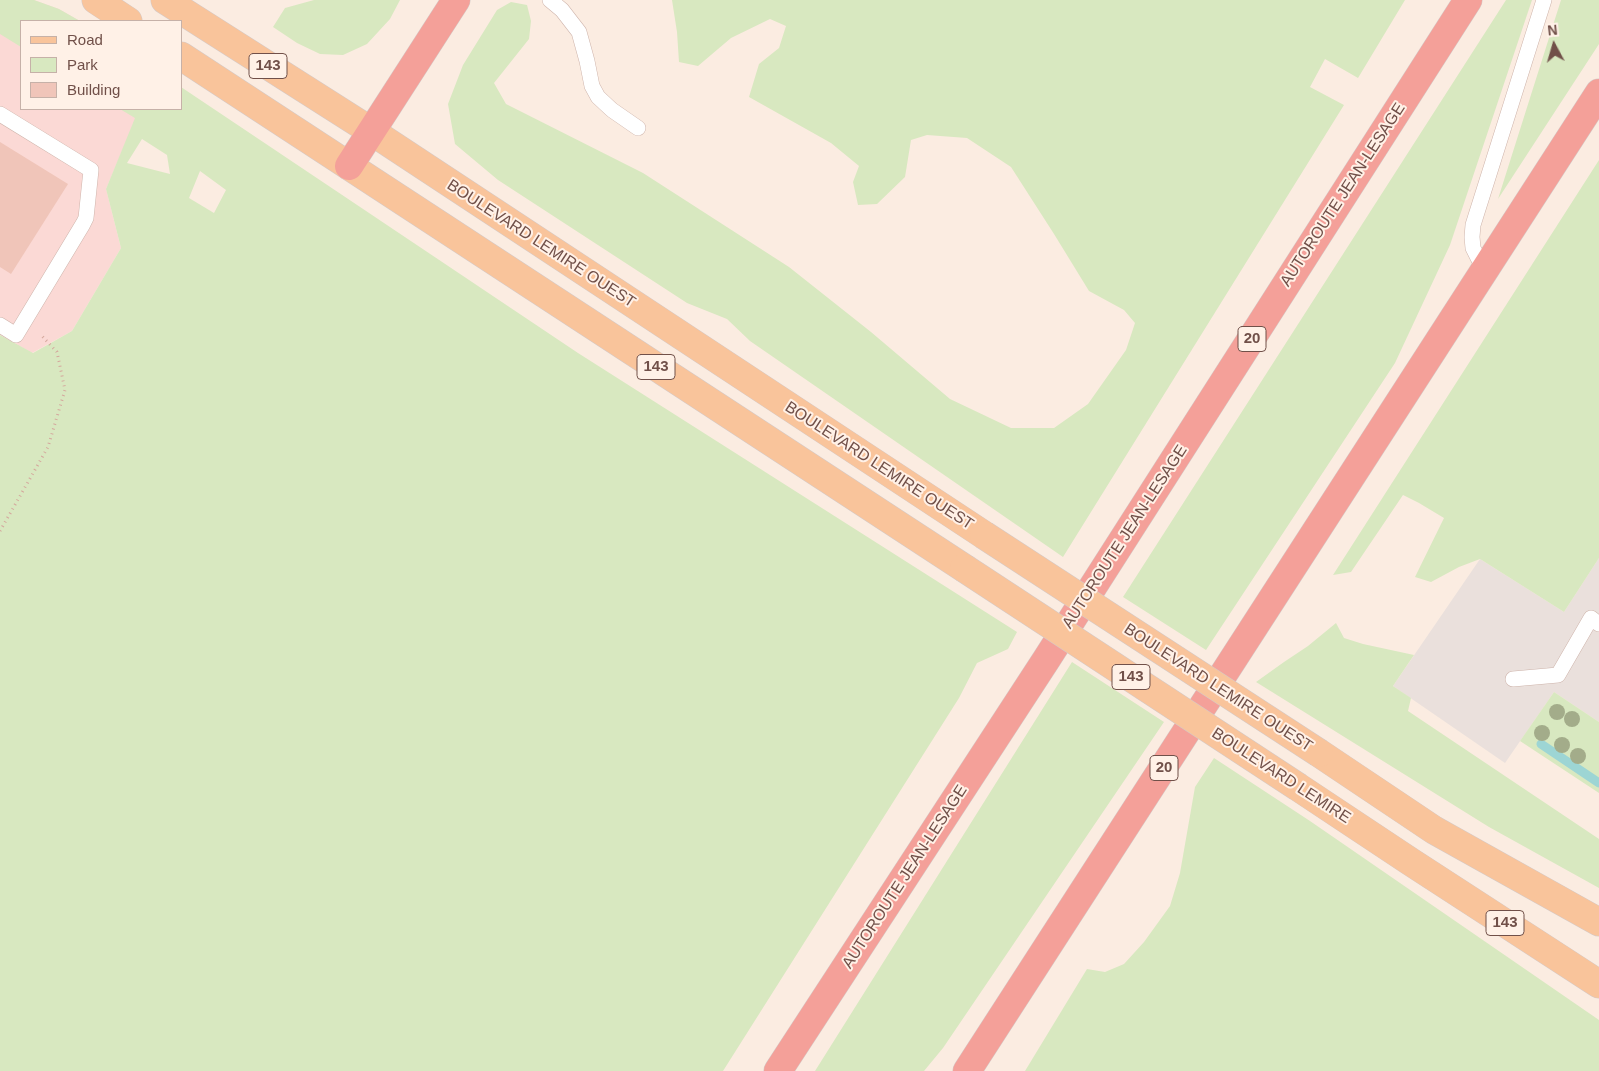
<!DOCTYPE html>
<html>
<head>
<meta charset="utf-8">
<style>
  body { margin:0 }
  #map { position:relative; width:1599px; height:1071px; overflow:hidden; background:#fbece1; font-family:Helvetica,sans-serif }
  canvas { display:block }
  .legend { position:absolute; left:20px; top:20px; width:162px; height:90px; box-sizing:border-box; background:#fff1e7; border:1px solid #c6b1a8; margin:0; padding:6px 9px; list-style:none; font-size:15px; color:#715049 }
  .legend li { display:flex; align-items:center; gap:10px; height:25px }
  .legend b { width:25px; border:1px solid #c6b1a8 }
  .north { position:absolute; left:1529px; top:20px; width:50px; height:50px; -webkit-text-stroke:4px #fff1e7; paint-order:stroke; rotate:354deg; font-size:14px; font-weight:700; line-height:20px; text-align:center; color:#715049 }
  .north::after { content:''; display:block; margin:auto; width:18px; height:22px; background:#715049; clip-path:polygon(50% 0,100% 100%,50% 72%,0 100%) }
</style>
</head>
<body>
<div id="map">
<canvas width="1599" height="1071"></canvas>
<ul class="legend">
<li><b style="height:6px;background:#f9c49b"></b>Road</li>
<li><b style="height:14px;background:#d8e8c0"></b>Park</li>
<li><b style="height:14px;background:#f0c5b9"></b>Building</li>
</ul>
<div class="north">N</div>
</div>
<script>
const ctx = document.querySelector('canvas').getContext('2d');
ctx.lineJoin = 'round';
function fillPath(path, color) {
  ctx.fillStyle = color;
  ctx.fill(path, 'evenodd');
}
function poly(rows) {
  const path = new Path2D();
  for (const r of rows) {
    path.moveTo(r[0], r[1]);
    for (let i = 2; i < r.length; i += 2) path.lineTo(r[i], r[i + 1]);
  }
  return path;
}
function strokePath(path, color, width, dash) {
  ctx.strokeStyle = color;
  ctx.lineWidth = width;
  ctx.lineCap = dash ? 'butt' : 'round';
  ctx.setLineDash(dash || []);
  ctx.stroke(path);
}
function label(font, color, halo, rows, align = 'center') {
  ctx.font = font + ' Helvetica,sans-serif';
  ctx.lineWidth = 4;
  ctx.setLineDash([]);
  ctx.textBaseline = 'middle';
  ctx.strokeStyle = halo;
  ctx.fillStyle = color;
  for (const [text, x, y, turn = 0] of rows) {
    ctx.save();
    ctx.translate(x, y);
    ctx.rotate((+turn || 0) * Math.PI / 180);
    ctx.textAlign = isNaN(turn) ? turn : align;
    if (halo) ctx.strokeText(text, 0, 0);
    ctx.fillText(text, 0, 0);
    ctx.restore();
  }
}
fillPath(poly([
  [0,0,34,0,59,9,80,21,21,21,21,109,140,109,106,189,121,248,72,331,32,353,0,335]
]), '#fbd9d5');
fillPath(poly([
  [1599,558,1599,722,1554,692,1505,763,1393,686,1480,559,1564,612]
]), '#eae0dc');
fillPath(poly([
  [0,0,34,0,59,9,80,21,21,21,21,47,0,34],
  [314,0,400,0,390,19,367,44,343,55,320,54,297,43,273,27,285,8],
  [672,0,1405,0,1358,78,1325,59,1310,87,1344,105,1063,557,750,341,727,319,687,303,498,180,455,144,448,104,463,65,497,10,511,2,527,5,531,21,529,39,494,83,506,104,643,173,789,267,871,332,950,399,1011,428,1054,428,1088,404,1126,350,1135,323,1124,310,1089,291,1054,234,1011,167,967,138,927,135,911,140,905,177,877,204,858,205,853,182,859,166,831,143,749,97,759,64,779,48,786,26,770,19,731,38,698,66,679,62,677,32],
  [1506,0,1532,0,1450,245,1395,363,1206,650,1123,597],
  [1561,0,1599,0,1599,44,1498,199],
  [181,87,578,353,1017,632,1008,649,977,663,959,698,723,1071,0,1071,0,335,33,353,72,331,121,248,106,189,135,118,120,109,181,109],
  [142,139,167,155,170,174,127,163],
  [200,171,226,190,214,213,189,198],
  [1599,160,1599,558,1564,612,1480,559,1459,567,1431,582,1415,577,1444,518,1419,503,1403,495,1351,572,1333,575],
  [1336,623,1344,638,1363,644,1414,655,1393,686,1411,698,1408,711,1599,839,1599,888,1489,827,1256,682,1284,662,1308,646],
  [1072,662,1164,722,943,1048,924,1071,815,1071],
  [1554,692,1599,722,1599,793,1520,741],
  [1214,758,1310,821,1599,1020,1599,1071,1025,1071,1087,969,1105,972,1124,964,1144,942,1170,906,1180,873,1195,787]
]), '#d8e8c0');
strokePath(poly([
  [1541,744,1599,783]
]), '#9dd5d4', 9);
fillPath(poly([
  [0,142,68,184,11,274,0,267]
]), '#f0c5b9');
const lane = poly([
  [550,0,562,10,579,32,587,61,592,86,598,97,612,110,638,128],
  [0,114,91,170,86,218,83,224,16,335,0,325],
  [1488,266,1478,258,1473,248,1472,237,1473,225,1544,0],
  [1513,679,1558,675,1591,618,1599,624]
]);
const primary = poly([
  [96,0,128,21],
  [165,0,371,131,984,535],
  [181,56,964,568],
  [1319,753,1434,830,1599,922],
  [1298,787,1411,862,1599,984]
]);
const highway = poly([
  [349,166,456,0],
  [778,1071,1046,660,1468,0],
  [967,1071,1599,93]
]);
strokePath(lane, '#ceb4ab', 16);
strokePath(primary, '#d4cac8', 29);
strokePath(highway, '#d4cac8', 29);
strokePath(poly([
  [0,531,48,447,65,390,57,352,42,336]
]), '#d4a89d', 3, [1, 4]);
strokePath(lane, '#fff', 15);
strokePath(primary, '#f9c49b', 28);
strokePath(highway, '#f4a099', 28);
const primaryBridge = poly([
  [984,535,1319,753],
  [964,568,1298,787]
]);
strokePath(primaryBridge, '#d4cac8', 29, []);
strokePath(primaryBridge, '#f9c49b', 28);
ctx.fillStyle = '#a3ac8a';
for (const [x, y] of [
  [1557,712],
  [1572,719],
  [1542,733],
  [1562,745],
  [1578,756]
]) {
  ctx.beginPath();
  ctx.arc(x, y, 8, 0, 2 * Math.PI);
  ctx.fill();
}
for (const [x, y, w] of [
  [268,66,38],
  [1252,339,28],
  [656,367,38],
  [1131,677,38],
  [1164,768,28],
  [1505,923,38]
]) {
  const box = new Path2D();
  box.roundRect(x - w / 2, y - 12.5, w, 25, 4);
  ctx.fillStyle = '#fff1e7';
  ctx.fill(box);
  strokePath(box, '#715049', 1);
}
label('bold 15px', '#715049', null, [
  ["143",268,66],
  ["20",1252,339],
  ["143",656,367],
  ["143",1131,677],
  ["20",1164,768],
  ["143",1505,923]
]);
label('16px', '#715049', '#fff1e7', [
  ["AUTOROUTE JEAN-LESAGE",1343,195,-57],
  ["BOULEVARD LEMIRE OUEST",541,244,33],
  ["BOULEVARD LEMIRE OUEST",879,466,33],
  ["AUTOROUTE JEAN-LESAGE",1125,537,-57],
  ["BOULEVARD LEMIRE OUEST",1218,688,33],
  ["BOULEVARD LEMIRE",1281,776,33],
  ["AUTOROUTE JEAN-LESAGE",905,877,-57]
]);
</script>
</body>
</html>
